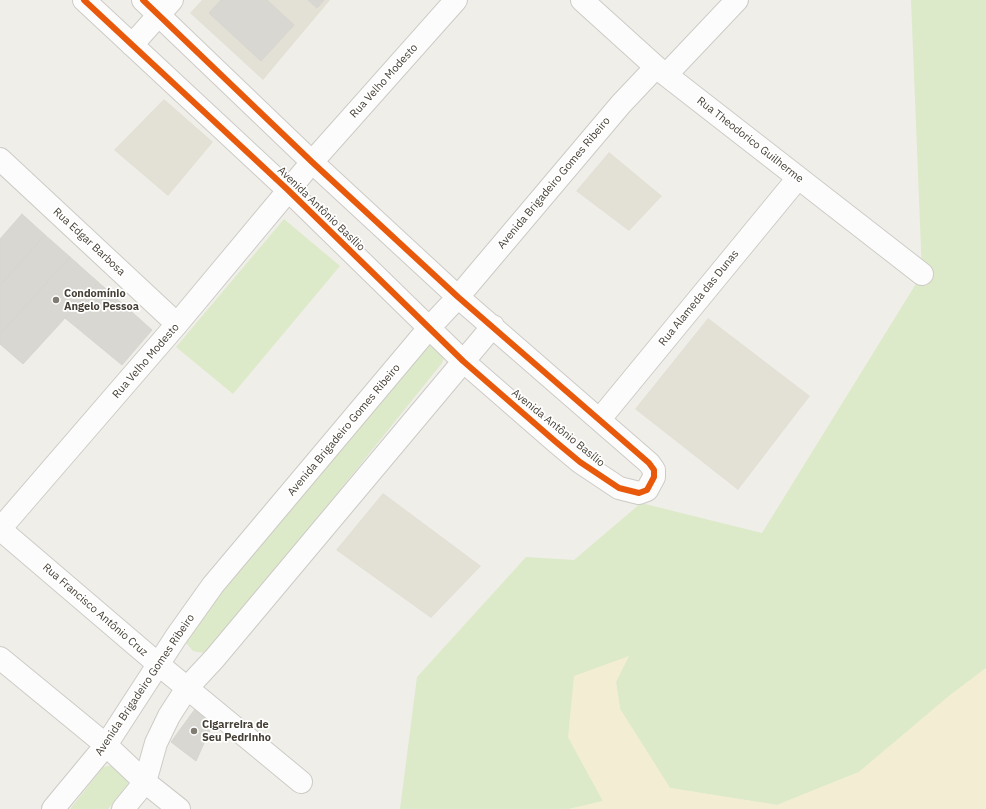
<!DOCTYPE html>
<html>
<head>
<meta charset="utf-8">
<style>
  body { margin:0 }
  canvas { display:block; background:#efeee9 }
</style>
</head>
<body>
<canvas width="986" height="809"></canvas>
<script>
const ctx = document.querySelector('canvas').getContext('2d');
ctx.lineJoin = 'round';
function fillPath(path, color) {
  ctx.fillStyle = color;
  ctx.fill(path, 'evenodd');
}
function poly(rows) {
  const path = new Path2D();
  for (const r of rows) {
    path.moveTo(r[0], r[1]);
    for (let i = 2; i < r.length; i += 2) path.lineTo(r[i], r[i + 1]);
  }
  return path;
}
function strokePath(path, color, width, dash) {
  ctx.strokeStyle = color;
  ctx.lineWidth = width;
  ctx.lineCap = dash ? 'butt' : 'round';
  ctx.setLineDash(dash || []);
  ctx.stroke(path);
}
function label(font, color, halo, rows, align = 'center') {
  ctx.font = font + ' "IBM Plex Sans",sans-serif';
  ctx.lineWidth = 3.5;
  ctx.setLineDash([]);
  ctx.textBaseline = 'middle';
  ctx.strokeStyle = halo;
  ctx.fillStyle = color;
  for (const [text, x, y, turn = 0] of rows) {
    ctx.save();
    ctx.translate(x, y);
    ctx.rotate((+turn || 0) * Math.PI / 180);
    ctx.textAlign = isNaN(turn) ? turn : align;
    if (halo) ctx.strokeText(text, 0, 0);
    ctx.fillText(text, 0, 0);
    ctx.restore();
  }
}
fillPath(poly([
  [202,0,330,0,263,80,190,13],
  [164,99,213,142,168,196,114,150],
  [609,152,662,196,629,231,576,191],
  [708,318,810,396,738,490,635,409],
  [383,493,481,566,431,618,336,550]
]), '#e3e0d6');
fillPath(poly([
  [911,0,986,0,986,668,949,696,859,772,777,805,670,788,620,709,616,682,628,656,568,737,603,801,569,809,400,809,417,677,526,557,574,560,641,503,762,533,922,274],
  [284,219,340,266,233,394,176,347],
  [433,343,445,356,442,363,213,648,203,653,193,651,186,643,185,633,425,345],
  [113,765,127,777,128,783,127,787,108,809,70,809,103,767]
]), '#dceac9');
fillPath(poly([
  [629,656,616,682,620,709,670,788,777,805,859,772,949,696,986,668,986,809,569,809,603,801,568,737,574,676]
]), '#f3edd3');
const building = poly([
  [221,0,267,0,294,25,261,61,209,13,221,0],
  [308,0,324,0,317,8,308,0],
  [22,214,45,235,0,285,0,239,22,214],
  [45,235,70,257,0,334,0,285,45,235],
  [70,257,98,282,23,364,0,344,0,334,70,257],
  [98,282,152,330,122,365,65,318,98,282],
  [195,709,214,721,196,761,171,742,195,709]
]);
fillPath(building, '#d9d7d1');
strokePath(building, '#d7d5cf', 1);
const minor = poly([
  [84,0,288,190,463,361,556,442,580,462,619,488,639,493,647,490,654,477,654,470,649,463,458,297,312,162,143,0],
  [582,0,656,67,922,274],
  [132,45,172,0],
  [666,75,737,0],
  [0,159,177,324],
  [600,419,798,178],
  [0,529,177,324,312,162,456,0],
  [0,529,158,664,301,782],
  [0,658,106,745,145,782,179,809],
  [53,809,106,745,176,637,213,585,429,328,458,297,621,104,656,67],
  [123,809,145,782,156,743,169,716,187,688,214,659,493,326]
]);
strokePath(minor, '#cdcbc6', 24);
strokePath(minor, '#fdfcfc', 22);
strokePath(poly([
  [84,0,288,190,463,361,556,442,580,462,619,488,639,493,647,490,654,477,654,470,649,463,458,297,312,162,143,0]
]), '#e8590c', 6);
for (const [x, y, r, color] of [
  [56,300,4,"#807c74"],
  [194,731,4,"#807c74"]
]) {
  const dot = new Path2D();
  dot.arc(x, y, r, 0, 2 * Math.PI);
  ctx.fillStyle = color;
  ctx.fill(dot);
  strokePath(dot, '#fff', 1.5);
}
label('11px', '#453f35', '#fff', [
  ["Rua Velho Modesto",384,81,-48],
  ["Rua Theodorico Guilherme",750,140,38],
  ["Avenida Brigadeiro Gomes Ribeiro",554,183,-50],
  ["Avenida Antônio Basílio",321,209,44],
  ["Rua Edgar Barbosa",89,242,43],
  ["Rua Alameda das Dunas",699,298,-51],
  ["Rua Velho Modesto",146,361,-49],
  ["Avenida Antônio Basílio",558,428,39],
  ["Avenida Brigadeiro Gomes Ribeiro",344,430,-50],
  ["Rua Francisco Antônio Cruz",95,610,41],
  ["Avenida Brigadeiro Gomes Ribeiro",145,685,-56]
]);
label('bold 11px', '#453f35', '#fff', [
  ["Condomínio",64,294],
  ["Angelo Pessoa",64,307],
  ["Cigarreira de",202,725],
  ["Seu Pedrinho",202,738]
], 'left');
</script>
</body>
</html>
